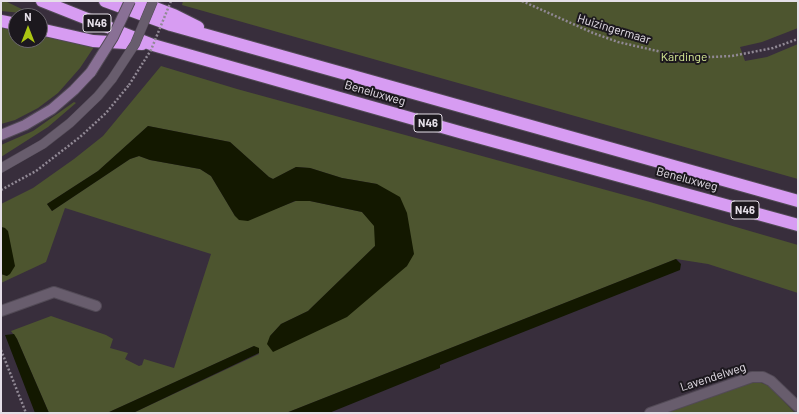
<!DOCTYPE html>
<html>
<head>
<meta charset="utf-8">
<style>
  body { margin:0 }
  #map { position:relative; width:799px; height:414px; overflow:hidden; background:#382e3c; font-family:Barlow,sans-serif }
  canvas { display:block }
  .frame { position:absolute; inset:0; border:2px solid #e5dfe8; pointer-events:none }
  .north { position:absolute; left:8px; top:8px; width:40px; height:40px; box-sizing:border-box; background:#1c181e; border:1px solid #6c686f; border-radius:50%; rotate:0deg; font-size:11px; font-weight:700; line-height:16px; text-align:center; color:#e5dfe8 }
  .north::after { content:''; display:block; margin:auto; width:14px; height:18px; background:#acc613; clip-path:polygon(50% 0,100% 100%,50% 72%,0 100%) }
</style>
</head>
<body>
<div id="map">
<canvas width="799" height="414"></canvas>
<div class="frame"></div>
<div class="north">N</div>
</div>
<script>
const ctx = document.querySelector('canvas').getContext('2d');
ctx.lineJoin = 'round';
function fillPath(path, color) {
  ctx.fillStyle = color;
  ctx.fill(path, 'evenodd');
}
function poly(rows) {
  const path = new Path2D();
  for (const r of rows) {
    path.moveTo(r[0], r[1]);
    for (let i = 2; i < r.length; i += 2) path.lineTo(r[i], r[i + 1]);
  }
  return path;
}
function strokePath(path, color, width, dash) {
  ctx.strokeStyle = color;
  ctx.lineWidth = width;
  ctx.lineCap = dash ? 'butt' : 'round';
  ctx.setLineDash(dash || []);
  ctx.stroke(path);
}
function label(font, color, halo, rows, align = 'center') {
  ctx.font = font + ' Barlow,sans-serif';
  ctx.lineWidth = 4;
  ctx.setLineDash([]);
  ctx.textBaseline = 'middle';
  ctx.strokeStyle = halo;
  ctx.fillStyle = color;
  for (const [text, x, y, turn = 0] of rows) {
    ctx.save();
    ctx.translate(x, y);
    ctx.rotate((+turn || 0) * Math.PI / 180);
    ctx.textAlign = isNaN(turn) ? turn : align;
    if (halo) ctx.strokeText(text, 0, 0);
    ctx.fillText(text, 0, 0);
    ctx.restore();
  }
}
fillPath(poly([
  [1,1,5,1,32,14,1,11],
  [183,1,798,1,798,28,762,42,740,47,745,61,767,57,798,44,798,179,182,5],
  [1,26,16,29,16,40,40,40,40,34,94,47,80,68,58,93,38,108,15,120,1,124],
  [161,66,237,89,650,202,798,245,798,293,708,264,676,259,286,413,133,413,259,354,254,346,107,413,49,413,17,339,11,331,51,316,106,335,113,339,110,348,128,353,125,359,139,366,142,365,144,359,174,368,211,254,65,208,46,262,1,283,1,274,7,276,5,228,1,227,1,204,33,188,74,159,103,136],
  [148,126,230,142,269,177,273,179,296,167,310,168,342,178,377,184,407,266,270,336,281,324,308,311,375,246,375,226,362,212,310,201,296,201,272,210,235,216,211,176,200,169,150,160,139,156,130,159,52,211,47,204,98,171],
  [74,102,76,103,48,127,1,157,1,145,33,131],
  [757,381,769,386,795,413,667,413,736,385]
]), '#4d552f');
fillPath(poly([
  [148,126,230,142,269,177,273,179,296,167,310,168,342,178,377,184,400,197,407,213,414,254,407,266,347,317,273,352,267,344,270,336,281,324,308,311,375,246,374,226,362,212,310,201,295,201,248,221,239,220,235,216,211,176,200,169,150,160,139,156,130,159,52,211,47,204,98,171],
  [1,227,5,228,8,231,15,266,10,274,7,276,1,274],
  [676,259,681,264,680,270,440,365,440,368,329,413,286,413],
  [14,334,17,339,49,413,35,413,5,335],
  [254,346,259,348,259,353,133,413,107,413]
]), '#131800');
const lane = poly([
  [1,168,43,144,70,123,98,96,112,79]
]);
const street = poly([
  [1,311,54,292,96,306],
  [650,413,752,377,763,377,771,381,798,407]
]);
const secondary = poly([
  [1,135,25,125,52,109,74,90,91,72]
]);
const highway = poly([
  [42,1,153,45,463,133,798,225],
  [105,1,171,25,798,201],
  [137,1,174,15,198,27],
  [1,21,16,24],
  [40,29,93,41,142,44]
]);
strokePath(lane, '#524a56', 10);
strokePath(street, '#524a56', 12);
strokePath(secondary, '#524a56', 12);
strokePath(highway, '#524a56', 14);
strokePath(poly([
  [522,1,593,33,618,42,666,53,710,57,732,56,773,48,798,39],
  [1,190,36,171,80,137,106,113,129,85],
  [1,350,26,413]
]), '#918995', 2.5, [2, 2]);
strokePath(lane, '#685d6d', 9);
strokePath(street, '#685d6d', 10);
strokePath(secondary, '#897095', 10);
strokePath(highway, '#d79cf2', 12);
const laneBridge = poly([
  [112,79,135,44,153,1]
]);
const secondaryBridge = poly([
  [91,72,113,37,130,1]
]);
strokePath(laneBridge, '#524a56', 10, []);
strokePath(secondaryBridge, '#524a56', 12, []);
strokePath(poly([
  [129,85,151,50,171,1]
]), '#918995', 2.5, [2, 2]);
strokePath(laneBridge, '#685d6d', 9);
strokePath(secondaryBridge, '#897095', 10);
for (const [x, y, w] of [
  [97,23,28],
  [428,123,28],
  [745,210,28]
]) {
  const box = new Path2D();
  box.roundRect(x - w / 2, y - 9, w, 18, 3);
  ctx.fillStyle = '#1c181e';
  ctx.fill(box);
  strokePath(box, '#e5dfe8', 1);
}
label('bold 11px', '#e5dfe8', null, [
  ["N46",97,23],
  ["N46",428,123],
  ["N46",745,210]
]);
label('12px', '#e5dfe8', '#1c181e', [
  ["Huizingermaar",614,29,17],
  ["Beneluxweg",375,93,16],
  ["Beneluxweg",687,179,15],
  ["Lavendelweg",713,377,-18]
]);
label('12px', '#d8eb96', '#1c181e', [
  ["Kardinge",684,57]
]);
</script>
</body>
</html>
